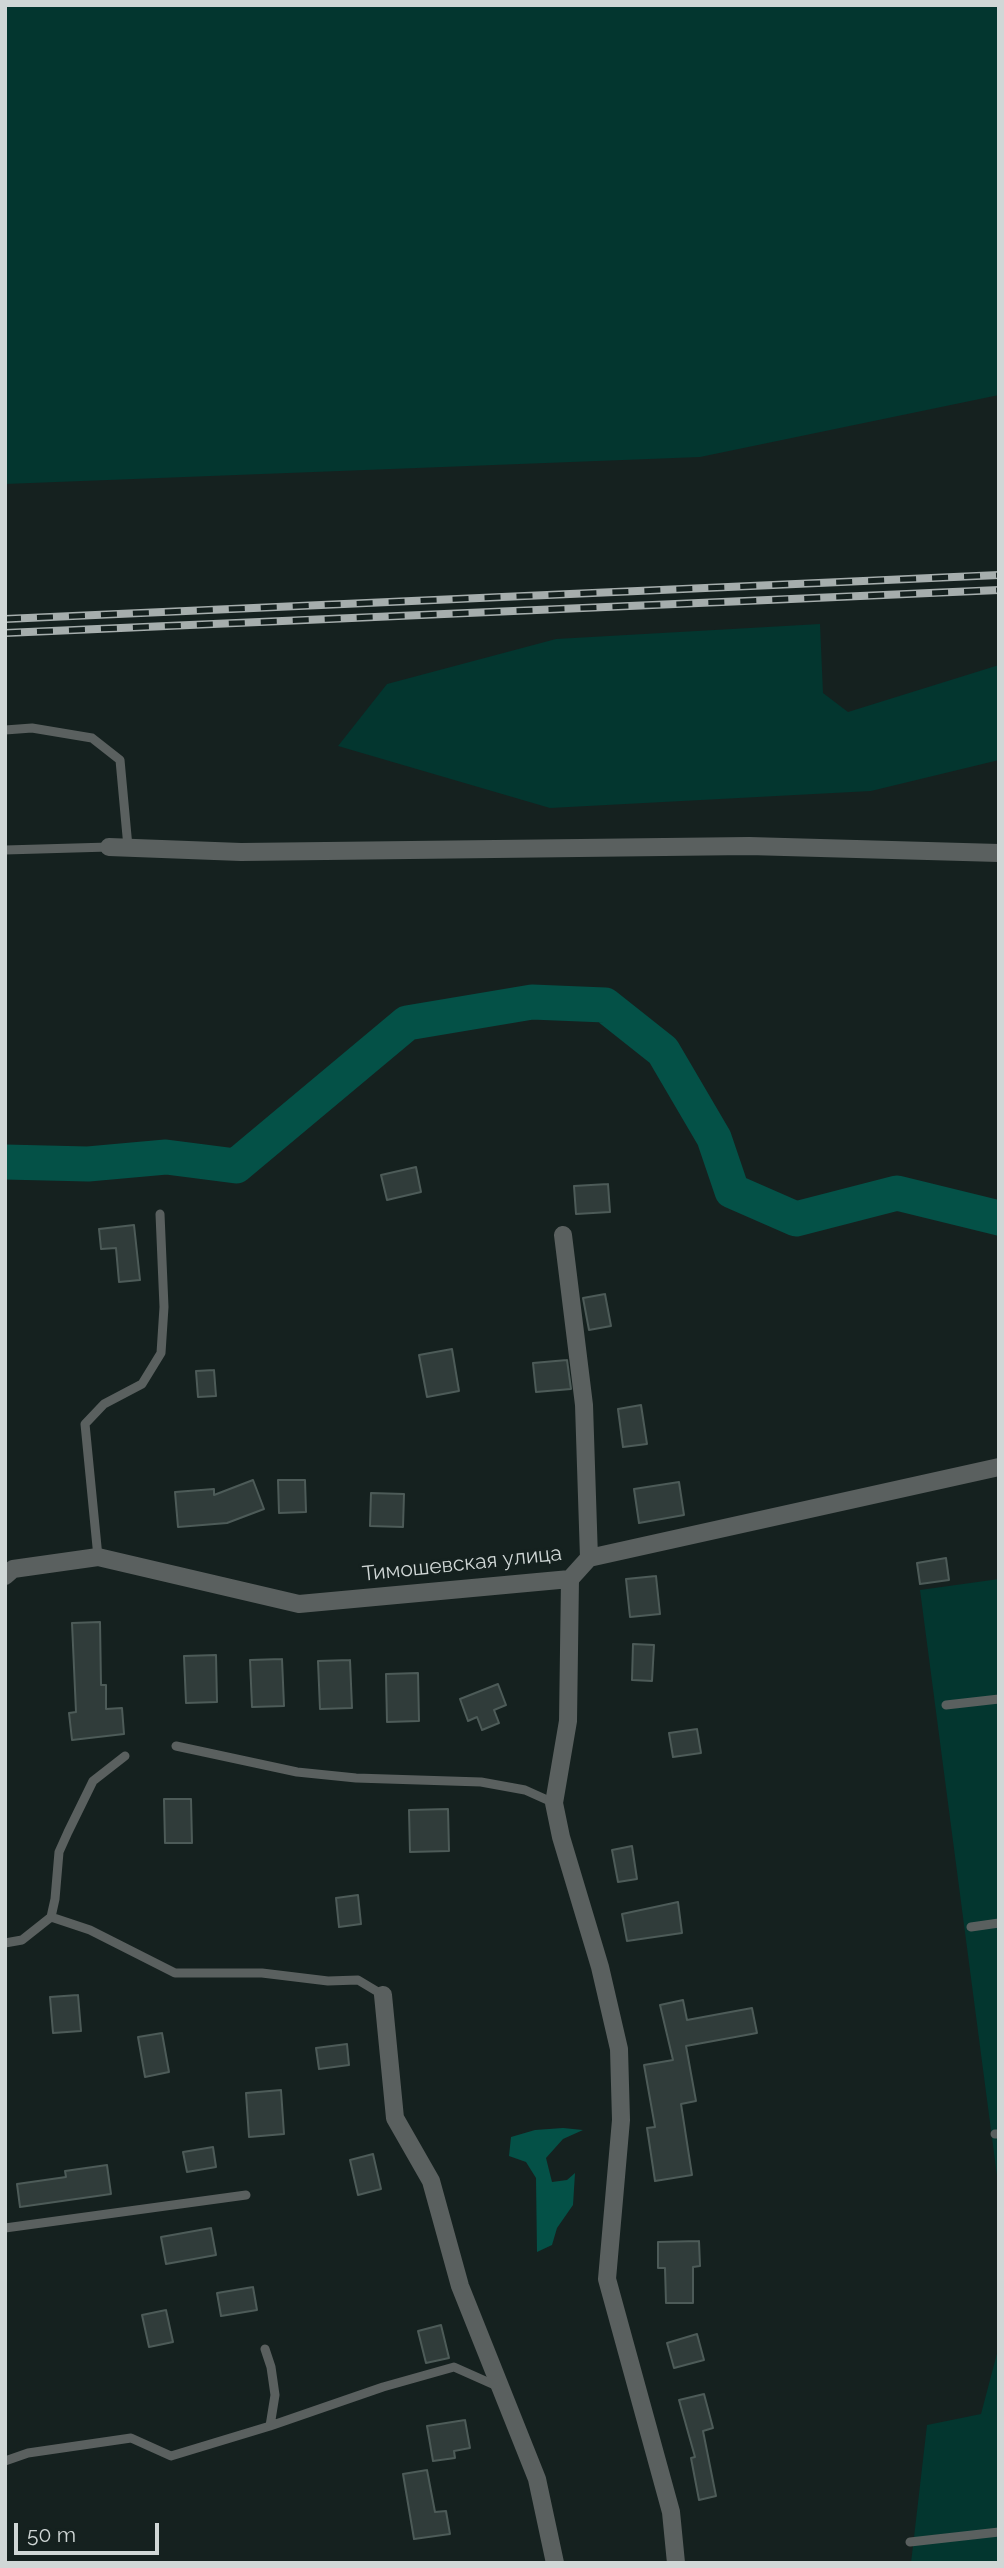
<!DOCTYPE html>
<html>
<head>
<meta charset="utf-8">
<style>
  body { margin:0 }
  #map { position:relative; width:1004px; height:2568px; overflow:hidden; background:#15211f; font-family:Raleway,sans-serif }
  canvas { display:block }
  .frame { position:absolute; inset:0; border:7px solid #d0d7d6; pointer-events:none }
  .scale { position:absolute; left:14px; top:2523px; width:145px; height:32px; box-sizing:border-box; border:4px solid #d0d7d6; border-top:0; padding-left:9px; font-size:21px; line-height:24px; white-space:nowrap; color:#d0d7d6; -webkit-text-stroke:5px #15211f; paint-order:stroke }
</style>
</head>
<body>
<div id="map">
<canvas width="1004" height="2568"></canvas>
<div class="frame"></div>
<div class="scale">50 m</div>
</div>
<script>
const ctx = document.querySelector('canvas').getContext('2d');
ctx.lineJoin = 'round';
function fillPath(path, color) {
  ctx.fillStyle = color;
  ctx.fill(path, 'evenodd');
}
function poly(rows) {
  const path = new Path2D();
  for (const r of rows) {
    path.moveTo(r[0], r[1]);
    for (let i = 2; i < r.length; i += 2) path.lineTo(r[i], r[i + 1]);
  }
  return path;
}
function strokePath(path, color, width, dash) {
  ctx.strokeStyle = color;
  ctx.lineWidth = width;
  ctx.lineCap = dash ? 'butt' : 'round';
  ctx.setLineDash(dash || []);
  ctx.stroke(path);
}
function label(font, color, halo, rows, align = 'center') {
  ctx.font = font + ' Raleway,sans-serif';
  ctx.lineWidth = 6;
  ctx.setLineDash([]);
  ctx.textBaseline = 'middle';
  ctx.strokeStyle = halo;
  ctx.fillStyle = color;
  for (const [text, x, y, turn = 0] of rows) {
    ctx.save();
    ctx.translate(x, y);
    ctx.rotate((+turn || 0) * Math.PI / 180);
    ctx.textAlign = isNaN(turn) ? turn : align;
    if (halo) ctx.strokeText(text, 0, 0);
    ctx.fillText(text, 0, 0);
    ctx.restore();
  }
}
fillPath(poly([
  [5,5,999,5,999,395,700,457,5,484],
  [820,624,823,693,848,712,999,665,999,760,871,791,550,808,338,746,387,684,556,639],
  [999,1579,999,2191,920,1590],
  [999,2346,999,2563,911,2563,927,2425,981,2414]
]), '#03362f');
fillPath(poly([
  [563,2128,583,2130,563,2139,546,2158,552,2182,567,2180,575,2173,573,2205,557,2228,552,2245,537,2252,536,2178,526,2162,509,2156,511,2137,535,2130]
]), '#045147');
strokePath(poly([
  [5,1162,88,1164,166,1157,236,1166,407,1023,532,1002,605,1005,663,1051,714,1138,732,1191,796,1219,897,1193,999,1218]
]), '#045147', 35);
const building = poly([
  [416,1167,421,1192,387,1200,381,1175,416,1167],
  [608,1184,610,1212,576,1214,574,1186,608,1184],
  [134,1225,140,1280,119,1282,116,1248,101,1249,99,1229,134,1225],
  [605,1294,611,1326,589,1330,583,1298,605,1294],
  [452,1349,459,1391,427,1397,419,1355,452,1349],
  [567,1360,571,1389,536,1392,533,1363,567,1360],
  [214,1370,216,1396,198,1397,196,1371,214,1370],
  [641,1405,647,1444,623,1447,618,1409,641,1405],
  [253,1480,264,1509,227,1523,178,1527,175,1492,214,1489,214,1495,253,1480],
  [278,1480,305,1480,306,1512,279,1513,278,1480],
  [679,1482,684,1515,639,1523,634,1489,679,1482],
  [371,1493,404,1494,403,1527,370,1526,371,1493],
  [946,1558,949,1580,920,1584,917,1563,946,1558],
  [656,1576,660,1614,630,1617,626,1579,656,1576],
  [100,1622,101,1685,106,1685,106,1709,122,1708,124,1734,72,1740,69,1713,76,1712,72,1623,100,1622],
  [633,1644,654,1645,652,1681,632,1680,633,1644],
  [216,1655,217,1702,186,1703,184,1656,216,1655],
  [282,1659,284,1706,252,1707,250,1660,282,1659],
  [350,1660,352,1708,320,1709,318,1661,350,1660],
  [418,1673,419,1721,387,1722,386,1674,418,1673],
  [498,1684,506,1705,494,1710,499,1723,482,1730,477,1717,468,1721,460,1699,498,1684],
  [697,1729,701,1753,673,1757,669,1733,697,1729],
  [164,1799,191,1799,192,1843,165,1843,164,1799],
  [448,1809,449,1851,410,1852,409,1810,448,1809],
  [632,1846,637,1879,618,1882,612,1850,632,1846],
  [358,1895,361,1924,339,1927,336,1898,358,1895],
  [678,1902,682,1933,627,1941,622,1914,678,1902],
  [78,1995,81,2031,53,2033,50,1997,78,1995],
  [683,2000,687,2020,752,2008,757,2033,686,2046,696,2101,681,2104,692,2175,655,2181,647,2128,655,2127,644,2065,673,2060,660,2005,683,2000],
  [162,2033,169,2072,145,2077,138,2037,162,2033],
  [347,2044,349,2065,319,2069,316,2048,347,2044],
  [281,2090,284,2134,249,2137,246,2093,281,2090],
  [213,2147,216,2167,187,2172,183,2152,213,2147],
  [373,2154,381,2189,358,2195,350,2160,373,2154],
  [107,2165,111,2194,20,2207,17,2184,66,2177,65,2171,107,2165],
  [211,2228,216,2255,166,2264,161,2237,211,2228],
  [699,2241,700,2266,693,2267,693,2303,666,2303,665,2268,658,2268,658,2242,699,2241],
  [253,2287,257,2310,221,2316,217,2293,253,2287],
  [166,2310,173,2342,149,2347,142,2315,166,2310],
  [441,2325,449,2358,426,2363,418,2331,441,2325],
  [697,2334,704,2360,674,2368,667,2343,697,2334],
  [704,2394,713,2428,703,2431,716,2496,699,2500,691,2458,695,2457,679,2400,704,2394],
  [465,2420,470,2448,454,2451,455,2458,433,2461,427,2426,465,2420],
  [427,2470,435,2512,446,2511,450,2534,414,2539,403,2474,427,2470]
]);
fillPath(building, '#303c3a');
strokePath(building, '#4d5b58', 2);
strokePath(poly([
  [5,730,32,728,92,738,120,760,128,847],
  [5,850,109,847],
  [98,1557,85,1424,104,1404,142,1384,161,1353,164,1307,160,1214],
  [946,1705,999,1699],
  [176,1746,297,1772,356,1778,481,1782,525,1790,554,1803],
  [51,1917,90,1930,175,1973,262,1973,328,1981,358,1980,383,1995],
  [971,1927,999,1923],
  [5,1943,22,1940,51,1917,55,1899,59,1852,68,1832,93,1781,125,1756],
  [995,2134,999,2134],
  [5,2228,246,2195],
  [270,2426,383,2387,454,2367,499,2387],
  [5,2461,28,2453,131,2438,171,2456,270,2426,275,2395,271,2367,265,2349],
  [910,2542,999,2532]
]), '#5a605f', 9);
strokePath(poly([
  [109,847,241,852,749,846,999,853],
  [563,1235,584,1405,589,1558],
  [5,1576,13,1569,98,1557,299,1604,570,1579,589,1558,999,1467],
  [570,1579,568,1721,554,1803,561,1837,600,1967,619,2049,621,2120,607,2279,671,2512,676,2563],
  [383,1995,395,2118,431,2181,460,2286,537,2479,555,2563]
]), '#5a605f', 18);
const rail = poly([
  [5,619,999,575],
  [5,633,999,590]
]);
strokePath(rail, '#a6aead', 8);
strokePath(rail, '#15211f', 5, [16]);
label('21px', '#d0d7d6', '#15211f', [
  ["Тимошевская улица",462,1564,-6]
]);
</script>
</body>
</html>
